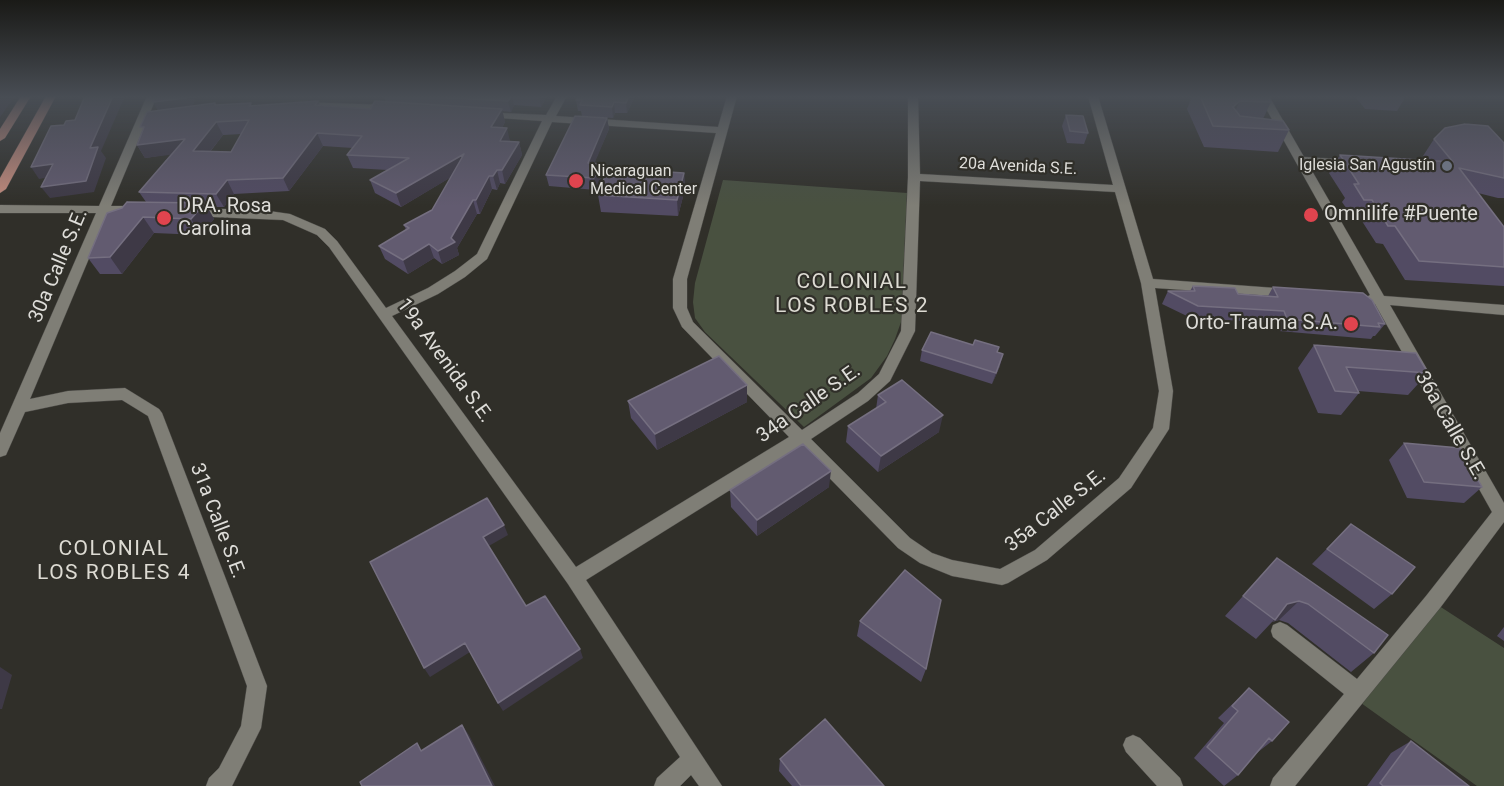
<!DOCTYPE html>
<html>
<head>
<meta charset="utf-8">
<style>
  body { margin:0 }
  canvas { display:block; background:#302f29 }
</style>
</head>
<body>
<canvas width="1504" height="786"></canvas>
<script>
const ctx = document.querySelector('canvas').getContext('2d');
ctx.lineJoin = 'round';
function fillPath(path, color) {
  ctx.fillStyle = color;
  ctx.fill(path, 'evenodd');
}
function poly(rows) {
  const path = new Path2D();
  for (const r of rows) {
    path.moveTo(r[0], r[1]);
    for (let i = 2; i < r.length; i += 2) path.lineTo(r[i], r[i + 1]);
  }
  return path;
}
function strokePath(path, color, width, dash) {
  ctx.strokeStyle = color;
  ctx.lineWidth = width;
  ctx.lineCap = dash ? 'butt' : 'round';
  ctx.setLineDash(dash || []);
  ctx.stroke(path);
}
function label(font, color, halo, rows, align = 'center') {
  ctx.font = font + ' Roboto,sans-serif';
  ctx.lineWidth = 4.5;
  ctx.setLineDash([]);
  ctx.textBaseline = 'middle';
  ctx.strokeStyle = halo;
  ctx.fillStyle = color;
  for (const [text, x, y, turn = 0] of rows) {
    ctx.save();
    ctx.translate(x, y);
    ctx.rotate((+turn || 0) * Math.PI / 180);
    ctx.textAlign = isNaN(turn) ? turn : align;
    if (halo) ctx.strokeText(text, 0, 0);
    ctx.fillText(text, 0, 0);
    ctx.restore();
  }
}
fillPath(poly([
  [723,180,907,193,901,322,895,339,887,356,871,378,804,427,705,332,695,318,693,302,695,283],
  [1433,602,1504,648,1504,786,1477,786,1354,698]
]), '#495140');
const minor = poly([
  [147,96,157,96,111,206,135,206,141,210,135,214,108,213,30,399,68,391,125,388,159,409,162,413,267,686,261,728,232,786,206,786,209,778,219,768,241,726,247,686,148,416,122,400,68,403,25,412,6,455,0,457,0,433,96,213,0,213,0,205,99,206,147,96],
  [557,96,567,96,556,116,718,127,727,96,737,96,687,279,687,308,693,322,802,430,858,393,879,374,901,331,908,177,908,96,918,96,920,174,1113,185,1088,96,1098,96,1153,279,1289,289,1296,293,1289,297,1155,288,1173,391,1169,429,1131,488,1047,560,1008,583,1002,585,952,576,920,563,898,548,799,447,586,580,722,786,699,786,691,775,680,786,654,786,657,778,680,757,568,584,329,247,317,235,283,220,189,216,183,212,189,208,262,210,290,214,325,229,337,241,386,308,428,288,455,271,477,254,542,121,485,117,481,116,481,112,546,115,557,96],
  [552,122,716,133,673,279,673,308,682,327,789,437,576,567,392,316,438,294,465,277,487,259,552,122],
  [920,181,1115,192,1141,283,1159,391,1153,428,1119,478,1035,550,1000,569,952,560,932,553,910,538,811,439,868,401,890,381,915,331,920,181],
  [1259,96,1269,96,1304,157,1354,160,1360,163,1354,166,1308,164,1384,296,1504,305,1504,315,1390,305,1504,503,1504,522,1440,608,1295,786,1270,786,1273,778,1344,694,1273,637,1271,631,1273,625,1280,622,1287,625,1357,679,1426,596,1492,512,1375,304,1365,302,1363,299,1370,295,1259,96],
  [299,102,389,105,394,108,389,111,295,107,294,105,299,102],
  [1133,735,1140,738,1180,778,1183,786,1157,786,1126,752,1123,745,1126,738,1133,735]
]);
const major = poly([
  [21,96,31,96,5,138,0,141,0,129,21,96],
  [46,96,56,96,6,189,0,193,0,178,46,96]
]);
strokePath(minor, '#4b4a46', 1);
strokePath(major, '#4b4a46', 1);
fillPath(minor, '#7f7e76');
fillPath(major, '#c68d7e');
fillPath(poly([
  [384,96,547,96,541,107,514,105,511,112,502,111,505,122,502,128,510,141,519,142,522,155,505,184,500,183,497,190,492,189,480,214,477,214,457,248,459,255,442,264,434,258,408,274,385,259,379,246,406,230,404,225,432,210,451,177,401,207,375,193,370,180,388,170,353,168,347,155,353,148,323,146,289,191,234,194,224,207,207,207,214,219,201,235,154,233,122,274,100,274,88,258,146,202,139,192,171,154,145,158,137,145,158,111,215,103,216,105,251,103,252,106,318,101,320,105,370,109,386,102],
  [241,134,231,152,210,152,223,135],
  [635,96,627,113,615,113,613,118,582,116,581,111,578,111,576,100],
  [1192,96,1267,96,1271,102,1263,119,1289,130,1278,152,1204,147,1187,109],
  [1355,96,1406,96,1397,111,1365,109],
  [1066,115,1088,133,1084,144,1067,143,1062,126],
  [607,118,609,129,594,163,601,164,602,175,596,190,549,186,546,175],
  [1434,139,1504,143,1504,198,1498,198,1478,193,1504,227,1504,286,1405,280,1383,244,1376,243,1360,218,1353,218,1342,202,1345,198,1329,173,1340,155,1426,160,1423,156],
  [684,173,685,189,678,216,601,212,598,195],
  [1193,286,1238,294,1268,296,1273,287,1385,324,1375,336,1373,336,1371,339,1279,331,1276,323,1191,318,1162,304,1168,291,1190,291],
  [1314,345,1428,373,1408,395,1358,391,1359,393,1341,415,1318,413,1298,368],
  [922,350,997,353,1000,366,992,384,920,361],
  [878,395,939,432,878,472,846,442,848,426,876,409],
  [628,401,747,402,657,450,631,418],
  [1404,443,1482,487,1464,503,1407,498,1389,460],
  [829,487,757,536,731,507,730,490],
  [1351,524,1392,594,1374,609,1312,564],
  [1277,558,1374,653,1351,672,1288,623,1279,620,1272,622,1256,639,1225,616],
  [860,621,926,669,921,682,857,636],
  [1504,627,1504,641,1497,636],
  [1249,688,1272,741,1258,752,1238,775,1224,786,1194,758,1224,723,1218,718],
  [1411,741,1469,786,1367,786,1391,753],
  [780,759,884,786,792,786,779,771]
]), '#524b63');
fillPath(poly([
  [0,96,15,96,0,117],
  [113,96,125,96,101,151,106,158,94,192,50,198,41,187,90,148],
  [187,96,196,96,192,109,159,113,153,102],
  [512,96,514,105,511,112,508,101],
  [539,96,547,96,541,107,539,97],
  [629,96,635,96,627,113,626,103],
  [1240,101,1230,122,1233,107],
  [614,102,615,113,613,118,612,107],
  [502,109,505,122,495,140,491,127],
  [607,118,609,129,590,174,588,163],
  [216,122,223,135,200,164,193,151],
  [507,128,510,141,500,141],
  [317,133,323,146,289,191,283,178],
  [185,139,192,152,145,158,137,145],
  [519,142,522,155,505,184,502,170],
  [464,154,468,167,401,207,396,193],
  [53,164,61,175,39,179,31,167],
  [601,164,602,175,596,190,594,178],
  [497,170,500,183,497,190,493,176],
  [684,173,685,189,678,216,677,200],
  [489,176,492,189,480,214,476,200],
  [227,180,234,194,224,207,216,194],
  [473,200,477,214,457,248,459,255,442,264,438,251,451,238],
  [205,203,214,219,201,235,191,219],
  [143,217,154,233,122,274,110,257],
  [429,244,434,258,408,274,403,260],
  [1003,354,1000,366,992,384,996,373],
  [747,385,747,402,657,450,655,434],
  [943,415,939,432,878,472,881,456],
  [831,471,829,487,757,536,757,520],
  [504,525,508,535,487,547,483,537],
  [1299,601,1279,620,1272,622,1287,604],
  [465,643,470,652,430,677,424,668],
  [580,649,583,658,503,711,498,703],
  [0,667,12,675,2,709,0,709],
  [462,725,469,735,495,786,492,786]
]), '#3e3946');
const building = poly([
  [85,96,113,96,90,148,98,147,86,181,41,187,53,164,31,167,51,126,64,125,66,121,75,120,85,96],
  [155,96,187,96,186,98,153,102,155,96],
  [420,96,512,96,508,101,420,96],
  [578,96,629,96,626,103,614,102,612,107,580,105,582,100,576,100,578,96],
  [1200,96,1267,96,1271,102,1240,101,1233,107,1240,116,1283,121,1289,130,1213,126,1200,96],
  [318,101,315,105,370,109,375,101,502,109,491,127,507,128,500,141,519,142,502,170,497,170,493,176,489,176,476,200,473,200,451,238,455,242,438,251,429,244,403,260,379,246,409,228,404,225,432,210,464,154,396,193,370,180,409,158,347,155,362,136,317,133,283,178,227,180,216,194,139,192,185,139,137,145,144,127,140,127,147,112,215,103,215,105,251,103,249,106,318,101],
  [249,120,231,152,193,151,216,122,249,120],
  [1066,115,1083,116,1088,133,1070,131,1066,115],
  [575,116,607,118,588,163,601,164,594,178,546,175,575,116],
  [1465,124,1488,126,1504,143,1504,178,1459,168,1504,227,1504,267,1419,261,1395,226,1388,226,1372,200,1364,200,1354,184,1359,184,1340,155,1453,162,1434,139,1445,128,1465,124],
  [608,168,684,173,677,200,598,195,608,168],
  [127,202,205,203,191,219,143,217,110,257,88,258,107,213,122,208,127,202],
  [1193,286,1235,288,1238,294,1278,297,1273,287,1363,293,1372,300,1385,324,1378,323,1380,327,1287,319,1284,311,1198,306,1168,291,1195,291,1193,286],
  [931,332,973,345,975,340,999,347,997,352,1003,354,996,373,922,350,931,332],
  [1314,345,1416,353,1428,373,1346,367,1359,393,1335,391,1314,345],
  [719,356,747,385,655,434,628,401,719,356],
  [902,380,943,415,881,456,848,426,886,402,878,395,902,380],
  [1404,443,1460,448,1482,487,1424,482,1404,443],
  [803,444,831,471,757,520,730,490,803,444],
  [487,498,504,525,483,537,526,606,545,596,580,649,498,703,465,643,424,668,370,562,487,498],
  [1351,524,1415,567,1392,594,1327,549,1351,524],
  [1277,558,1388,635,1374,653,1308,604,1299,601,1287,604,1275,620,1243,596,1277,558],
  [905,570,941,600,926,669,860,621,905,570],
  [1249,688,1289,722,1272,741,1269,738,1238,775,1207,747,1238,711,1232,706,1249,688],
  [825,719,884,786,801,786,780,759,825,719],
  [462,725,492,786,362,786,360,782,417,743,421,751,462,725],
  [1411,741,1469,786,1383,786,1380,783,1411,741]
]);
fillPath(building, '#625b70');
strokePath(building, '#756f80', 1.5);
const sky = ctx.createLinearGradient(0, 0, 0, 206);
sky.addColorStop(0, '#1a1a17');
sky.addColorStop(0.47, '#484d54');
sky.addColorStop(1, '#484d5400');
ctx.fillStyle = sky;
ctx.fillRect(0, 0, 1504, 206);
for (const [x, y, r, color] of [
  [1447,166,6,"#6b7280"],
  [576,181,8,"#e0444e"],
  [1311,215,8,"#e0444e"],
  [164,218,8,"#e0444e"],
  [1351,324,8,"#e0444e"]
]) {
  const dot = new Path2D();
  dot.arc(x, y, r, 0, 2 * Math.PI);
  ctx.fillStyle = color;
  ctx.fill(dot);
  strokePath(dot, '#302f29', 2);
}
label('16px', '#deddd9', '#302f29', [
  ["Iglesia San Agustín",1435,166],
  ["Nicaraguan",590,172,"left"],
  ["Medical Center",590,190,"left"]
], 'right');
label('16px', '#deddd9', '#302f29', [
  ["20a Avenida S.E.",1018,167,3]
]);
label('20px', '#deddd9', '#302f29', [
  ["DRA. Rosa",178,207],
  ["Carolina",178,230],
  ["Omnilife #Puente",1324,215],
  ["Orto-Trauma S.A.",1338,324,"right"]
], 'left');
label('20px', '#deddd9', '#302f29', [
  ["30a Calle S.E.",59,266,-67],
  ["19a Avenida S.E.",444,361,54],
  ["34a Calle S.E.",809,404,-35],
  ["36a Calle S.E.",1450,426,60],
  ["35a Calle S.E.",1056,511,-38],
  ["31a Calle S.E.",217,521,69]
]);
ctx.letterSpacing = '1.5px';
label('21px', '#dddbd3', '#302f29', [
  ["COLONIAL",852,283],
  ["LOS ROBLES 2",852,307],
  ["COLONIAL",114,550],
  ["LOS ROBLES 4",114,574]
]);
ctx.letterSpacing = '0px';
</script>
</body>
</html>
